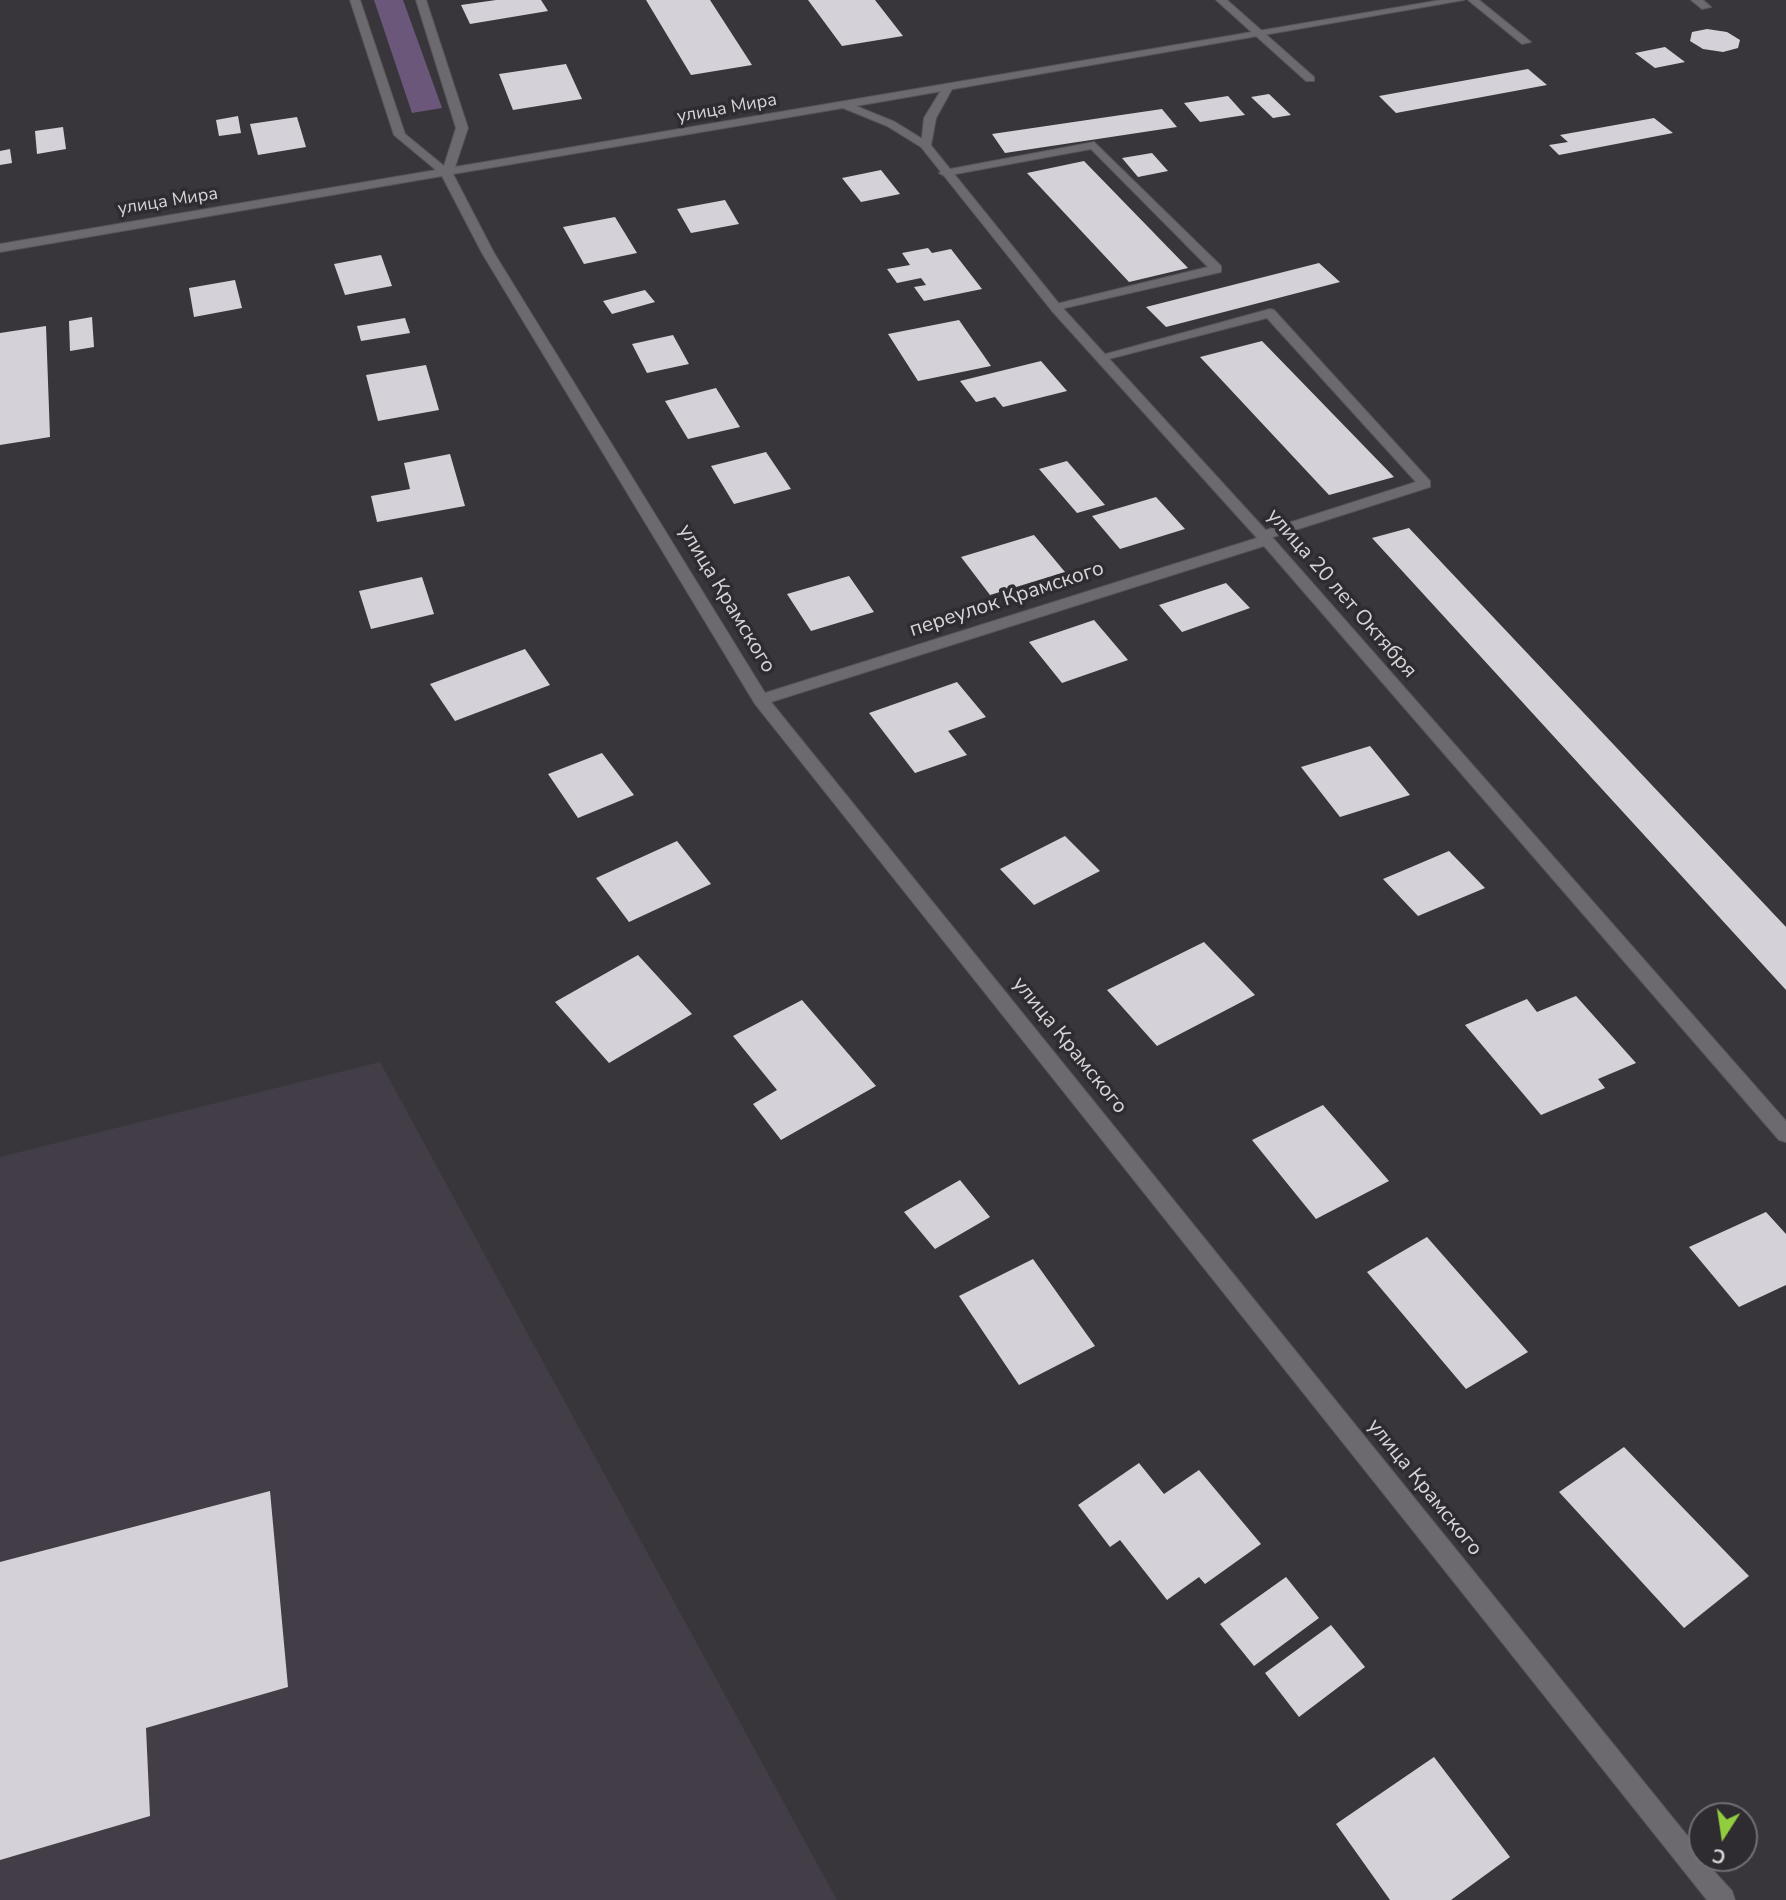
<!DOCTYPE html>
<html>
<head>
<meta charset="utf-8">
<style>
  body { margin:0 }
  #map { position:relative; width:1786px; height:1900px; overflow:hidden; background:#39363b; font-family:"Nunito Sans",sans-serif }
  canvas { display:block }
  .north { position:absolute; left:1688px; top:1802px; width:70px; height:70px; box-sizing:border-box; background:#2f2c31; border:2px solid #726f73; border-radius:50%; rotate:192deg; font-size:19px; font-weight:700; line-height:28px; text-align:center; color:#d6d4d7 }
  .north::after { content:''; display:block; margin:auto; width:24px; height:32px; background:#91cd3f; clip-path:polygon(50% 0,100% 100%,50% 72%,0 100%) }
</style>
</head>
<body>
<div id="map">
<canvas width="1786" height="1900"></canvas>
<div class="north">С</div>
</div>
<script>
const ctx = document.querySelector('canvas').getContext('2d');
ctx.lineJoin = 'round';
function fillPath(path, color) {
  ctx.fillStyle = color;
  ctx.fill(path, 'evenodd');
}
function poly(rows) {
  const path = new Path2D();
  for (const r of rows) {
    path.moveTo(r[0], r[1]);
    for (let i = 2; i < r.length; i += 2) path.lineTo(r[i], r[i + 1]);
  }
  return path;
}
function strokePath(path, color, width, dash) {
  ctx.strokeStyle = color;
  ctx.lineWidth = width;
  ctx.lineCap = dash ? 'butt' : 'round';
  ctx.setLineDash(dash || []);
  ctx.stroke(path);
}
function label(font, color, halo, rows, align = 'center') {
  ctx.font = font + ' "Nunito Sans",sans-serif';
  ctx.lineWidth = 7;
  ctx.setLineDash([]);
  ctx.textBaseline = 'middle';
  ctx.strokeStyle = halo;
  ctx.fillStyle = color;
  for (const [text, x, y, turn = 0] of rows) {
    ctx.save();
    ctx.translate(x, y);
    ctx.rotate((+turn || 0) * Math.PI / 180);
    ctx.textAlign = isNaN(turn) ? turn : align;
    if (halo) ctx.strokeText(text, 0, 0);
    ctx.fillText(text, 0, 0);
    ctx.restore();
  }
}
fillPath(poly([
  [380,1062,524,1327,837,1900,0,1900,0,1157]
]), '#433d48');
fillPath(poly([
  [374,0,403,0,442,108,412,113]
]), '#6b577a');
fillPath(poly([
  [496,0,541,0,548,11,470,24,461,5],
  [646,0,710,0,752,65,691,75],
  [808,0,875,0,903,36,842,46],
  [1707,29,1727,32,1740,40,1738,48,1723,52,1703,49,1690,41,1692,32],
  [1665,47,1685,62,1655,68,1635,53],
  [566,64,582,99,513,110,499,74],
  [1528,69,1547,85,1396,113,1379,96],
  [1269,94,1291,115,1273,118,1251,97],
  [1228,96,1245,115,1200,122,1184,103],
  [1162,109,1177,127,1005,153,992,134],
  [238,116,241,133,219,136,216,120],
  [297,117,306,147,258,155,250,124],
  [1654,118,1673,133,1559,155,1549,145,1568,142,1560,135],
  [63,127,66,149,37,154,35,131],
  [10,149,12,163,0,165,0,151],
  [1152,153,1168,171,1138,177,1122,158],
  [1084,161,1188,268,1129,282,1027,173],
  [881,170,900,194,861,202,842,178],
  [725,200,739,224,691,233,677,209],
  [615,217,637,253,584,264,563,227],
  [928,248,932,253,951,249,982,289,924,301,914,287,926,285,921,278,897,283,887,269,910,265,902,253],
  [381,255,392,286,345,295,334,264],
  [1319,263,1340,282,1166,327,1146,307],
  [235,280,242,308,194,317,189,288],
  [645,290,655,302,612,314,603,301],
  [92,317,94,347,70,351,69,321],
  [405,318,410,333,361,341,357,326],
  [959,320,991,366,918,381,888,334],
  [46,326,50,437,0,445,0,333],
  [673,335,689,364,647,373,632,344],
  [1262,341,1394,477,1329,495,1200,357],
  [1041,361,1067,391,1003,407,995,397,976,402,960,381],
  [426,365,439,410,378,421,366,375],
  [716,388,740,427,688,439,665,401],
  [766,452,791,489,734,504,711,466],
  [450,454,465,506,377,522,371,496,410,489,404,463],
  [1067,461,1105,505,1077,513,1039,469],
  [1156,497,1185,529,1120,549,1092,516],
  [1409,528,1786,927,1786,990,1372,538],
  [1034,535,1065,572,990,595,961,557],
  [849,576,874,612,811,631,787,594],
  [422,577,434,614,371,629,359,591],
  [1226,583,1250,608,1182,632,1159,605],
  [1094,620,1128,660,1062,683,1029,642],
  [525,649,550,685,455,721,430,684],
  [957,682,986,717,948,731,967,755,915,773,869,713],
  [1370,746,1410,795,1340,817,1301,767],
  [602,753,634,795,578,818,548,774],
  [1065,836,1100,871,1034,905,1000,869],
  [677,841,711,884,629,922,596,878],
  [1449,851,1485,888,1418,916,1383,879],
  [1204,942,1255,995,1157,1046,1107,990],
  [638,955,692,1014,609,1063,555,1002],
  [1576,996,1636,1063,1598,1079,1605,1088,1541,1115,1465,1025,1527,999,1537,1012],
  [802,1000,876,1086,781,1140,753,1104,777,1090,733,1036],
  [1323,1105,1389,1181,1316,1219,1252,1140],
  [960,1180,990,1217,935,1249,904,1212],
  [1766,1212,1786,1234,1786,1285,1739,1307,1689,1247],
  [1427,1237,1528,1352,1466,1389,1367,1272],
  [1033,1259,1095,1346,1019,1385,959,1296],
  [1624,1447,1749,1576,1684,1628,1559,1492],
  [1139,1463,1164,1494,1199,1470,1261,1544,1205,1584,1199,1577,1167,1600,1120,1540,1110,1547,1078,1505],
  [270,1491,288,1687,146,1728,150,1816,0,1860,0,1562],
  [1286,1577,1319,1618,1254,1666,1220,1624],
  [1331,1625,1365,1667,1299,1717,1265,1673],
  [1434,1757,1510,1857,1451,1900,1390,1900,1336,1824]
]), '#d5d1d8');
const lane = poly([
  [1216,0,1227,0,1314,77,1314,81,1306,81,1216,0],
  [1468,0,1479,0,1531,42,1522,44,1468,0],
  [1691,0,1703,0,1711,7,1702,9,1691,0],
  [943,87,952,89,936,118,931,145,921,147,924,118,943,87],
  [1094,142,1221,266,1221,272,1052,311,1052,305,1208,267,1091,149,945,176,939,173,945,170,1094,142],
  [1270,309,1274,310,1430,481,1430,487,1267,539,1257,539,1257,533,1416,482,1267,318,1101,361,1095,357,1270,309]
]);
const street = poly([
  [350,0,360,0,405,134,444,166,456,128,416,0,426,0,468,128,455,167,1441,0,1464,0,856,106,895,122,929,143,1060,305,1272,537,1786,1121,1786,1142,1779,1140,1264,546,771,702,1702,1854,1702,1858,1732,1891,1735,1900,1707,1900,755,704,482,253,442,176,0,252,0,244,436,170,394,135,350,0],
  [843,108,887,126,921,147,1052,311,1257,538,765,693,494,253,453,174,843,108]
]);
strokePath(lane, '#575458', 2);
strokePath(street, '#575458', 2);
fillPath(lane, '#6c696f');
fillPath(street, '#6c696f');
label('18px', '#d6d4d7', '#2f2c31', [
  ["улица Мира",727,109,-10],
  ["улица Мира",168,202,-9]
]);
label('21px', '#d6d4d7', '#2f2c31', [
  ["улица 20 лет Октября",1341,594,49],
  ["улица Крамского",726,599,59],
  ["переулок Крамского",1007,600,-18],
  ["улица Крамского",1069,1046,51],
  ["улица Крамского",1424,1488,51]
]);
</script>
</body>
</html>
